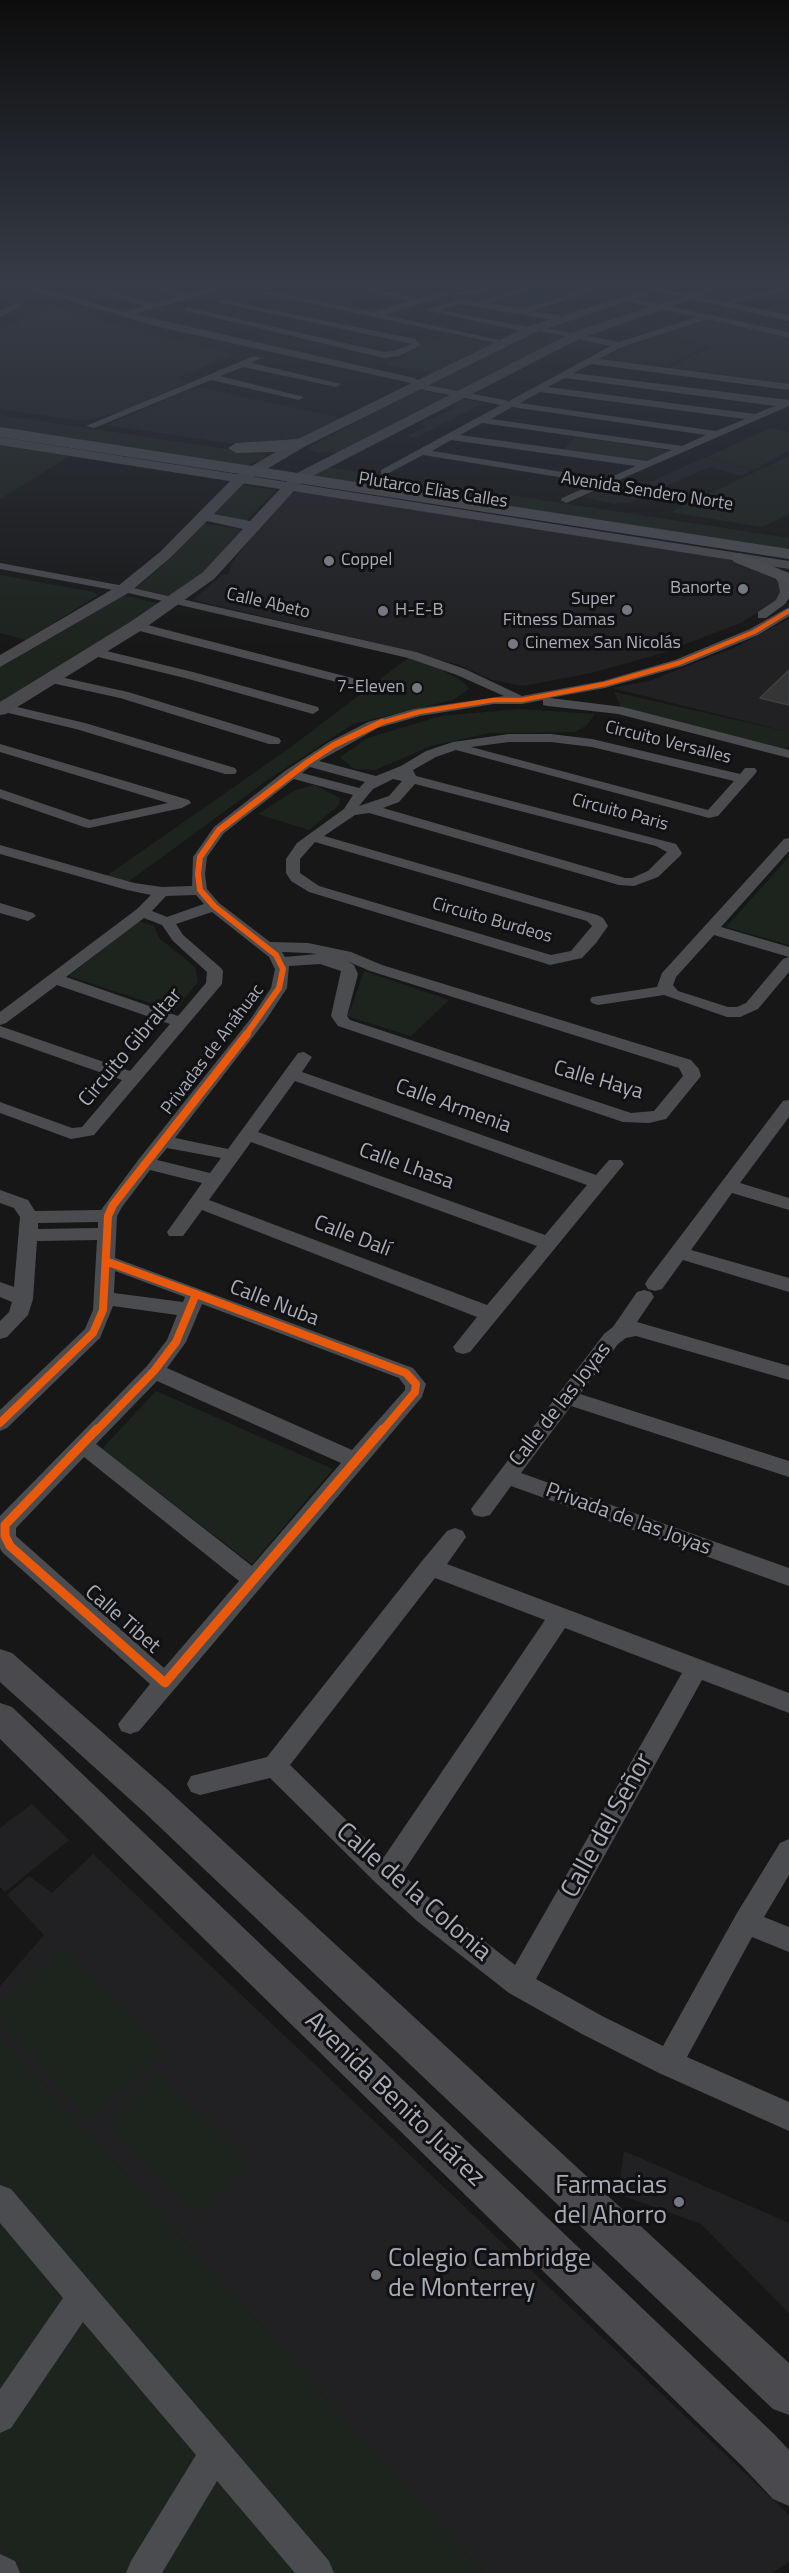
<!DOCTYPE html>
<html>
<head>
<meta charset="utf-8">
<style>
  body { margin:0 }
  canvas { display:block; background:#171717 }
</style>
</head>
<body>
<canvas width="789" height="2573"></canvas>
<script>
const ctx = document.querySelector('canvas').getContext('2d');
ctx.lineJoin = 'round';
function fillPath(path, color) {
  ctx.fillStyle = color;
  ctx.fill(path, 'evenodd');
}
function poly(rows) {
  const path = new Path2D();
  for (const r of rows) {
    path.moveTo(r[0], r[1]);
    for (let i = 2; i < r.length; i += 2) path.lineTo(r[i], r[i + 1]);
  }
  return path;
}
function strokePath(path, color, width, dash) {
  ctx.strokeStyle = color;
  ctx.lineWidth = width;
  ctx.lineCap = dash ? 'butt' : 'round';
  ctx.setLineDash(dash || []);
  ctx.stroke(path);
}
function label(font, color, halo, rows, align = 'center') {
  ctx.font = font + ' "Titillium Web",sans-serif';
  ctx.lineWidth = 6;
  ctx.setLineDash([]);
  ctx.textBaseline = 'middle';
  ctx.strokeStyle = halo;
  ctx.fillStyle = color;
  for (const [text, x, y, turn = 0] of rows) {
    ctx.save();
    ctx.translate(x, y);
    ctx.rotate((+turn || 0) * Math.PI / 180);
    ctx.textAlign = isNaN(turn) ? turn : align;
    if (halo) ctx.strokeText(text, 0, 0);
    ctx.fillText(text, 0, 0);
    ctx.restore();
  }
}
fillPath(poly([
  [50,306,158,336,234,354,177,378,189,381,126,410,84,421,0,409,0,332],
  [707,319,789,338,789,386,665,370,711,347,662,335],
  [197,387,341,418,292,443,256,447,106,425],
  [463,399,483,403,415,438,408,436,427,426,418,424,426,422,421,420,429,420,457,407,452,405],
  [706,457,752,470,742,476,709,467,628,503,618,502,615,504,583,497,599,490,619,496],
  [303,491,741,561,769,573,780,585,782,592,774,603,740,623,663,653,591,673,523,686,492,680,460,665,381,644,193,600,223,574,228,575,232,562,255,533,291,494],
  [789,619,789,732,612,688,649,681,734,648],
  [32,1804,69,1840,5,1892,0,1887,0,1828],
  [93,1854,789,2515,789,2562,772,2573,483,2573,0,2035,0,1986,44,1935,7,1895,29,1876,52,1893],
  [624,2151,789,2223,789,2313,701,2224,618,2194]
]), '#212123');
fillPath(poly([
  [245,286,284,286,238,297,218,299,208,296],
  [551,286,596,286,517,310,490,304],
  [294,289,374,310,369,312,279,292],
  [628,302,653,308,574,334,549,328],
  [540,331,564,337,458,391,427,385],
  [447,334,492,343,431,373,385,364],
  [661,336,707,347,661,368,602,360,623,348],
  [418,390,449,396,337,453,316,452,307,448],
  [0,415,266,455,261,460,246,465,0,428],
  [771,428,789,432,789,451,754,470,707,457],
  [576,437,671,451,642,464,561,452],
  [0,445,70,456,0,499],
  [789,456,789,514,762,527,670,512],
  [328,467,789,538,789,553,309,477],
  [242,485,276,490,245,522,214,514],
  [205,523,243,530,200,575,173,596,135,589,164,564],
  [0,575,93,592,98,595,26,640,0,633],
  [123,595,160,604,0,702,0,666],
  [412,655,461,680,469,689,453,700,353,724,266,781,121,887,102,879,287,750],
  [614,692,789,732,789,746,786,749,621,707],
  [519,709,595,714,587,725,575,732,490,733,431,746,375,770,354,769,340,757,368,738,441,716],
  [314,785,340,798,339,805,309,830,258,814,296,790],
  [789,857,789,945,726,927],
  [139,921,154,926,159,938,195,967,198,982,174,1011,69,976],
  [364,971,449,1000,411,1036,346,1016,351,1009],
  [156,1391,333,1469,252,1564,102,1449],
  [64,1947,164,2051,88,2120,0,2022,0,2003],
  [0,2035,483,2573,0,2573],
  [158,2073,249,2162,197,2214,106,2123]
]), '#1d241e');
const building = poly([
  [789,670,789,705,760,698,789,670]
]);
fillPath(building, '#353536');
strokePath(building, '#3f4043', 1.5);
fillPath(poly([
  [20,286,32,286,124,312,144,306,79,286,90,286,153,304,178,297,145,286,156,286,187,295,220,286,232,286,134,314,414,378,427,385,509,401,611,346,535,330,535,326,619,342,697,317,624,301,624,297,627,297,789,332,789,338,707,319,622,347,599,359,789,384,789,390,591,364,573,373,789,400,789,406,566,503,561,500,562,498,596,483,423,455,385,475,381,474,381,470,501,405,424,390,411,383,159,327,20,286],
  [565,378,775,406,755,414,548,387,565,378],
  [540,392,745,419,716,431,520,403,540,392],
  [512,407,706,435,682,446,491,419,512,407],
  [482,423,672,450,647,461,460,435,482,423],
  [451,440,636,466,606,479,432,451,451,440],
  [355,286,367,286,418,299,447,291,447,295,384,315,509,342,505,345,262,293,266,291,373,312,409,301,355,286],
  [490,286,502,286,473,295,455,295,451,293,490,286],
  [532,286,543,286,488,303,523,309,596,286,607,286,533,311,566,317,567,319,563,322,460,304,440,310,533,328,534,330,530,333,425,310,460,299,478,302,532,286],
  [634,286,648,286,724,302,789,286,789,289,732,303,789,315,789,321,634,286],
  [219,299,415,339,421,345,399,356,384,358,183,310,187,307,384,352,394,351,412,344,222,303,219,303,219,299],
  [16,303,23,305,0,317,0,311,16,303],
  [254,356,261,358,252,363,341,384,336,387,243,367,220,376,304,397,299,400,211,380,94,428,86,426,254,356],
  [0,563,124,586,416,652,465,669,522,696,603,681,675,660,750,629,789,607,789,616,758,635,683,666,605,688,550,698,623,707,789,750,789,758,618,714,548,706,543,705,543,700,522,704,494,704,420,716,378,728,319,761,376,776,401,766,426,751,453,742,509,734,551,734,592,739,740,774,745,768,755,768,757,771,755,774,718,816,709,818,456,750,436,757,413,770,416,776,676,844,682,853,680,856,658,877,634,886,619,885,369,813,355,815,324,836,597,915,603,918,608,926,596,943,582,958,550,965,544,963,309,892,291,881,286,873,286,859,297,843,344,809,353,795,294,779,224,833,207,857,205,874,207,889,219,903,270,942,308,943,351,952,382,965,691,1060,699,1069,701,1076,666,1119,649,1123,623,1122,338,1026,331,1016,341,971,320,964,289,966,287,988,266,1020,175,1138,228,1149,298,1053,304,1052,312,1057,302,1072,596,1175,609,1160,621,1160,624,1164,470,1352,463,1354,456,1352,453,1347,477,1317,202,1210,183,1236,169,1236,167,1232,202,1183,150,1170,122,1207,117,1216,115,1258,413,1368,426,1384,422,1397,139,1731,130,1734,121,1731,118,1724,150,1684,2,1552,0,1548,0,1516,147,1366,167,1340,177,1315,113,1306,100,1338,7,1428,0,1431,0,1410,85,1329,93,1310,97,1240,37,1241,33,1299,28,1315,7,1337,0,1339,0,1321,9,1312,12,1302,0,1297,0,1282,14,1287,20,1217,14,1208,0,1203,0,1190,28,1200,35,1211,101,1210,139,1159,252,1017,271,988,275,969,269,957,212,912,176,924,183,935,221,968,223,971,222,984,94,1135,71,1139,0,1113,0,1102,72,1128,82,1127,122,1080,0,1037,0,1026,130,1071,170,1024,57,985,6,1023,0,1025,0,1012,137,909,151,895,127,890,0,854,0,845,134,883,162,887,192,886,193,857,214,827,285,771,329,742,368,722,414,709,504,696,457,675,408,658,124,592,0,569,0,563],
  [509,742,551,742,592,747,734,781,708,810,471,747,509,742],
  [310,767,365,782,359,788,302,773,310,767],
  [393,779,402,781,389,796,359,806,373,789,393,779],
  [415,784,656,846,667,852,648,871,632,878,625,878,383,808,399,802,415,784],
  [315,842,587,921,592,926,571,951,551,955,319,886,300,873,300,859,315,842],
  [196,895,204,904,167,917,152,911,166,896,196,895],
  [144,918,162,925,173,941,207,972,206,983,178,1016,66,977,144,918],
  [282,952,308,953,317,954,285,957,282,952],
  [347,961,370,971,679,1068,683,1076,654,1111,631,1113,350,1020,347,1016,358,974,354,965,347,961],
  [295,1081,587,1185,545,1235,258,1132,295,1081],
  [251,1142,537,1246,487,1305,209,1200,251,1142],
  [167,1148,221,1158,210,1173,157,1160,167,1148],
  [98,1222,98,1228,38,1229,38,1223,98,1222],
  [115,1271,185,1297,183,1302,114,1293,115,1271],
  [202,1304,399,1378,405,1386,405,1390,352,1450,167,1368,186,1342,202,1304],
  [157,1381,341,1463,252,1566,96,1444,157,1381],
  [84,1457,239,1581,164,1668,16,1536,16,1528,84,1457],
  [778,571,782,572,789,581,789,598,785,604,766,618,758,618,758,612,776,600,780,592,778,582,772,574,778,571],
  [136,622,356,679,358,682,352,686,132,629,130,626,136,622],
  [94,648,193,672,318,707,319,710,313,714,185,678,90,655,88,652,94,648],
  [51,675,128,692,279,738,281,741,279,744,269,744,120,698,47,682,45,679,51,675],
  [0,703,85,723,235,768,237,771,235,774,225,774,76,729,0,711,0,703],
  [0,744,189,800,191,803,182,808,89,828,84,827,0,798,0,789,90,820,168,803,0,752,0,744],
  [789,838,789,851,721,927,789,947,789,957,714,935,676,977,673,985,678,991,728,1007,737,1007,746,1003,783,959,789,957,789,972,758,1009,740,1017,727,1017,664,995,598,1005,592,1003,590,1000,592,997,657,987,662,973,784,839,789,838],
  [0,903,33,913,36,916,28,921,0,913,0,903],
  [789,1100,789,1117,740,1183,789,1198,789,1210,732,1193,691,1250,789,1278,789,1292,683,1260,662,1289,655,1291,648,1289,645,1284,648,1279,783,1101,789,1100],
  [644,1290,651,1292,654,1297,637,1322,789,1366,789,1380,636,1336,626,1338,618,1344,580,1394,789,1461,789,1477,571,1406,521,1473,789,1568,789,1586,511,1486,490,1515,482,1517,474,1515,471,1509,604,1334,613,1327,637,1292,644,1290],
  [455,1528,463,1531,466,1537,447,1564,789,1693,789,1713,702,1680,536,1979,602,2016,663,2046,737,1913,780,1843,789,1839,789,1875,764,1917,789,1927,789,1952,752,1937,687,2057,789,2102,789,2131,659,2073,582,2034,509,1993,417,1921,377,1884,270,1778,200,1795,191,1792,187,1784,191,1776,267,1757,422,1561,447,1531,455,1528],
  [435,1578,545,1620,384,1857,290,1765,435,1578],
  [565,1628,682,1673,515,1965,435,1903,402,1874,565,1628],
  [0,2185,11,2189,329,2561,334,2573,295,2573,217,2481,162,2573,126,2573,131,2561,196,2455,83,2322,11,2428,0,2433,0,2389,63,2298,0,2223,0,2185],
  [0,2554,15,2561,20,2573,0,2573,0,2554]
]), '#4b4c50');
fillPath(poly([
  [0,437,789,561,789,569,0,445,0,437]
]), '#4b4c50');
fillPath(poly([
  [713,286,729,286,579,339,303,481,214,579,142,630,6,714,0,715,0,702,130,622,202,573,243,529,207,521,170,558,130,592,0,667,0,655,118,586,160,552,235,476,294,441,526,327,639,292,643,291,649,294,534,333,304,447,245,482,214,514,250,521,293,475,571,333,713,286],
  [0,1649,12,1653,168,1790,789,2363,789,2415,773,2409,144,1812,0,1682,0,1649],
  [0,1703,12,1707,774,2434,789,2450,789,2506,773,2499,742,2466,0,1739,0,1703]
]), '#4a4a4e');
fillPath(poly([
  [0,427,789,549,789,559,0,437,0,427],
  [299,439,304,441,307,444,304,447,274,452,236,453,228,448,236,443,299,439],
  [740,553,789,573,789,584,734,562,731,558,734,554,740,553]
]), '#4d4f52');
strokePath(poly([
  [377,724,419,712,494,700,522,700,605,684,679,663,754,632,789,611]
]), '#e8590c', 4.5);
strokePath(poly([
  [246,1035,279,988,283,969,276,955,214,906,200,890,198,874,200,857,219,830,308,762,334,745,382,722]
]), '#e8590c', 6);
strokePath(poly([
  [108,1262,196,1294],
  [196,1294,406,1373,416,1384,415,1392,382,1431],
  [0,1423,93,1333,103,1310,108,1216,113,1205,247,1034],
  [96,1431,154,1371,176,1342,196,1294]
]), '#e8590c', 8);
strokePath(poly([
  [97,1429,5,1525,5,1536,10,1546,165,1683,383,1429]
]), '#e8590c', 9);
const sky = ctx.createLinearGradient(0, 0, 0, 646);
sky.addColorStop(0, '#0d0d0d');
sky.addColorStop(0.44, '#363c47');
sky.addColorStop(1, '#363c4700');
ctx.fillStyle = sky;
ctx.fillRect(0, 0, 789, 646);
for (const [x, y, r, color] of [
  [329,561,6,"#757880"],
  [743,589,6,"#757880"],
  [627,610,6,"#757880"],
  [383,611,6,"#757880"],
  [513,644,6,"#757880"],
  [417,688,6,"#757880"],
  [679,2202,6,"#757880"],
  [376,2275,6,"#757880"]
]) {
  const dot = new Path2D();
  dot.arc(x, y, r, 0, 2 * Math.PI);
  ctx.fillStyle = color;
  ctx.fill(dot);
  strokePath(dot, '#111113', 2);
}
label('18px', '#a8adb8', '#111113', [
  ["Plutarco Elias Calles",433,491,9],
  ["Avenida Sendero Norte",647,492,9],
  ["Calle Abeto",268,604,13],
  ["Circuito Versalles",668,743,14],
  ["Circuito Paris",620,813,15],
  ["Circuito Burdeos",492,921,16],
  ["Privadas de Anáhuac",213,1050,-53]
]);
label('18px', '#a8adb8', '#111113', [
  ["Coppel",341,561],
  ["Banorte",731,589,"right"],
  ["Super",615,600,"right"],
  ["Fitness Damas",615,621,"right"],
  ["H-E-B",395,611],
  ["Cinemex San Nicolás",525,644],
  ["7-Eleven",405,688,"right"]
], 'left');
label('21px', '#a8adb8', '#111113', [
  ["Circuito Gibraltar",131,1048,-50],
  ["Calle Haya",598,1081,16],
  ["Calle Armenia",453,1107,20],
  ["Calle Lhasa",406,1167,20],
  ["Calle Dalí",352,1237,21],
  ["Calle Nuba",274,1304,21],
  ["Calle de las Joyas",561,1405,-52],
  ["Privada de las Joyas",628,1520,20],
  ["Calle Tibet",122,1620,41]
]);
label('26px', '#a8adb8', '#111113', [
  ["Calle del Señor",608,1826,-61],
  ["Calle de la Colonia",413,1893,41],
  ["Avenida Benito Juárez",394,2100,44]
]);
label('26px', '#a8adb8', '#111113', [
  ["Farmacias",667,2187],
  ["del Ahorro",667,2217],
  ["Colegio Cambridge",388,2260,"left"],
  ["de Monterrey",388,2290,"left"]
], 'right');
</script>
</body>
</html>
